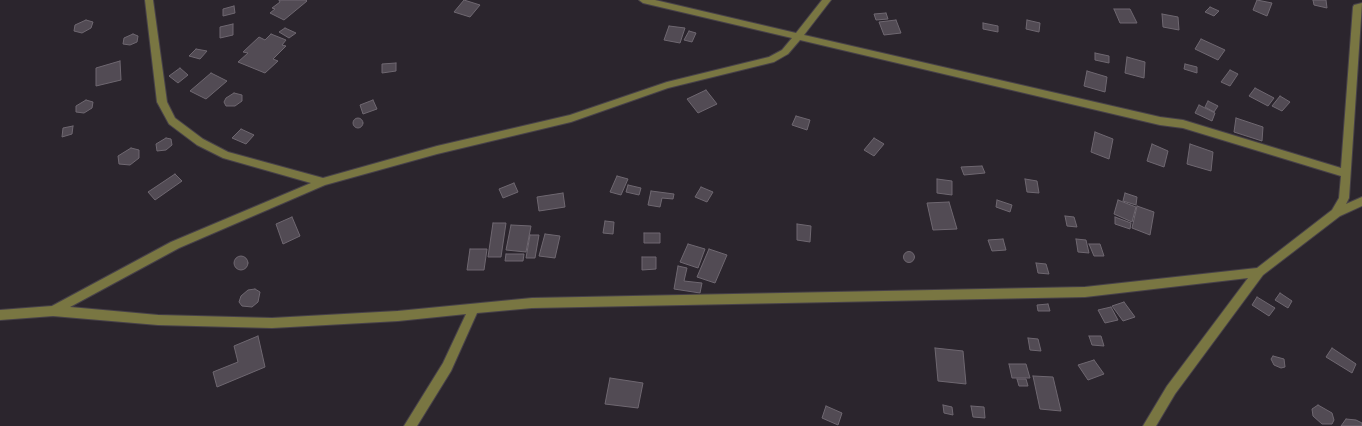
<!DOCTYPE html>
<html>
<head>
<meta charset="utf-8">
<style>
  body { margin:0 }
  canvas { display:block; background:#2b252d }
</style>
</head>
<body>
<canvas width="1362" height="426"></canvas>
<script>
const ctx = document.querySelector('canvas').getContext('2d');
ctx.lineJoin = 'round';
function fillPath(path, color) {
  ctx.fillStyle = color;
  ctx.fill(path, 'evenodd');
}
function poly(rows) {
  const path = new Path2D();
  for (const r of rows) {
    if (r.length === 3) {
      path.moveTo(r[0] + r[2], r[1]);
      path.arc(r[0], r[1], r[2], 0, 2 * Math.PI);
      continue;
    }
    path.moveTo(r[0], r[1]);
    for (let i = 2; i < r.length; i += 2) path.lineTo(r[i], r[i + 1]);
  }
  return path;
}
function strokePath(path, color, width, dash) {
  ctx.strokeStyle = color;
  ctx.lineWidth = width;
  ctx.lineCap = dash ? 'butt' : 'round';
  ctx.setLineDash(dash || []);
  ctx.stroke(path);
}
const building = poly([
  [279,0,306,0,307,1,284,20,270,13,275,9,272,8,280,2,279,0],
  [464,0,480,5,470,17,454,12,464,0],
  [1257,0,1272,3,1267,16,1253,10,1257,0],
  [1313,0,1326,0,1327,8,1314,5,1313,0],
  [234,6,235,13,223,16,223,9,234,6],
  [1210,7,1219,11,1214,16,1205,12,1210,7],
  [1114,9,1130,9,1137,23,1120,23,1114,9],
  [886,13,888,19,876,20,874,14,886,13],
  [1162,14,1178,17,1179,30,1163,27,1162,14],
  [86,20,93,22,91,28,82,33,74,31,75,25,86,20],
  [896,20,901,33,884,35,879,22,896,20],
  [1027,20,1040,23,1039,32,1026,29,1027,20],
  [983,23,998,26,998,32,983,29,983,23],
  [233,24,233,35,220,38,220,27,233,24],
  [669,26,685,28,680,43,664,40,669,26],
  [285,28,296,33,289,38,279,32,285,28],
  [689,31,696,33,692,42,684,40,689,31],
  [133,34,138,36,137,42,130,45,123,44,124,38,133,34],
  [271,34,286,40,282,45,286,46,273,59,278,61,265,73,238,62,248,53,243,52,259,37,265,40,271,34],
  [1201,39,1225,50,1218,60,1195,49,1201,39],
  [196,49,207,51,200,59,189,56,196,49],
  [1095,53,1109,56,1109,63,1095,60,1095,53],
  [1127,57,1145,62,1144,78,1125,73,1127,57],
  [120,61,121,80,96,86,96,68,120,61],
  [396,63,396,71,382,73,382,64,396,63],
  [1185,64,1197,67,1197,73,1184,69,1185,64],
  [180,68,188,75,178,83,169,76,180,68],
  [1230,70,1238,74,1230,86,1221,82,1230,70],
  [1087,71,1107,77,1105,92,1084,86,1087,71],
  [211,73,227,81,206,99,190,91,211,73],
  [1255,88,1274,98,1268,106,1249,96,1255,88],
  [706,90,717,104,698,113,687,99,706,90],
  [234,93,242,95,242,101,235,106,226,106,224,102,226,98,234,93],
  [1280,96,1290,102,1282,111,1272,106,1280,96],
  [86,100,93,102,92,108,84,113,76,112,76,106,86,100],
  [373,100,377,109,363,114,360,105,373,100],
  [1208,101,1218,106,1214,112,1205,107,1208,101],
  [1199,105,1215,113,1212,121,1195,113,1199,105],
  [796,116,810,120,807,130,792,125,796,116],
  [1236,118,1263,127,1262,141,1234,132,1236,118],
  [358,123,5],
  [73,126,72,134,62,137,63,128,73,126],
  [241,129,254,135,246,144,232,138,241,129],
  [1095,132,1113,139,1109,159,1091,152,1095,132],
  [166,138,171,139,172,145,166,150,157,151,156,144,166,138],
  [874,138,884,144,874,156,864,150,874,138],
  [1152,144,1168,151,1164,167,1147,161,1152,144],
  [1190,144,1213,152,1211,171,1187,164,1190,144],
  [131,148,139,150,139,158,130,165,119,164,118,156,131,148],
  [982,166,985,173,964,175,961,167,982,166],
  [175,174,182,181,155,200,148,192,175,174],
  [617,176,628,179,621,195,610,192,617,176],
  [937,179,952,181,952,195,937,193,937,179],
  [1025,179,1037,181,1039,193,1027,192,1025,179],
  [514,183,518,192,503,198,499,189,514,183],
  [628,185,641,188,639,195,626,192,628,185],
  [701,187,713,192,707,202,695,197,701,187],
  [651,191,674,194,673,199,662,198,660,207,648,205,651,191],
  [563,193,565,207,539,211,537,197,563,193],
  [1125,193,1137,197,1136,205,1123,201,1125,193],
  [997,200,1012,205,1010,212,996,207,997,200],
  [1118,200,1136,207,1132,222,1114,214,1118,200],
  [949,202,957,229,933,230,927,203,949,202],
  [1137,206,1154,212,1150,235,1132,228,1137,206],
  [1065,216,1074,217,1077,227,1067,226,1065,216],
  [292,217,300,236,283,244,276,224,292,217],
  [1115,217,1131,223,1130,229,1115,224,1115,217],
  [605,221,614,222,613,234,603,233,605,221],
  [493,223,506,223,501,257,488,257,493,223],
  [797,224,811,226,810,242,797,240,797,224],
  [511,225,531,226,526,252,506,250,511,225],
  [644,233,660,233,660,243,644,243,644,233],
  [545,234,560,236,555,258,539,256,545,234],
  [530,235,539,235,535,258,526,258,530,235],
  [1003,239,1006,250,992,251,988,240,1003,239],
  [1076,239,1086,240,1089,253,1078,252,1076,239],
  [688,244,705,249,698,268,680,262,688,244],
  [1089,244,1100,244,1104,256,1094,256,1089,244],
  [470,249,487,249,484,270,467,270,470,249],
  [709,249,727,255,715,283,697,277,709,249],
  [909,257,5.5],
  [506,254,524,254,523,261,505,261,506,254],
  [241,263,7],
  [642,257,656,257,656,269,642,270,642,257],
  [1036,263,1046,264,1049,274,1038,273,1036,263],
  [678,266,687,268,684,281,702,283,700,293,674,289,678,266],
  [255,289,260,292,258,302,252,307,242,306,239,302,241,296,248,290,255,289],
  [1280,293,1292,301,1288,308,1275,300,1280,293],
  [1257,297,1275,308,1269,316,1252,305,1257,297],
  [1124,302,1135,317,1123,321,1112,306,1124,302],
  [1048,304,1050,311,1038,311,1037,305,1048,304],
  [1111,307,1118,320,1105,323,1098,310,1111,307],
  [258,336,265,367,217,387,213,372,238,362,234,346,258,336],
  [1089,336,1101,336,1104,346,1092,345,1089,336],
  [1028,338,1038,339,1041,351,1030,350,1028,338],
  [935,348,963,351,966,384,938,381,935,348],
  [1332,348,1356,364,1352,373,1326,357,1332,348],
  [1273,356,1284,359,1285,367,1281,368,1274,365,1271,359,1273,356],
  [1094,360,1104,374,1088,380,1078,365,1094,360],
  [1009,364,1026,364,1030,378,1012,378,1009,364],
  [1033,376,1053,377,1061,411,1040,409,1033,376],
  [610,378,643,383,638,408,605,404,610,378],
  [1017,379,1026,379,1028,386,1019,386,1017,379],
  [943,405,952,407,953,415,944,413,943,405],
  [1318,405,1332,413,1334,420,1332,424,1322,424,1313,416,1312,409,1318,405],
  [826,406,842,413,838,425,822,418,826,406],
  [971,406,984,407,985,418,973,417,971,406],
  [1346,419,1356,420,1362,423,1362,426,1341,426,1346,419]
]);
fillPath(building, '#524b54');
strokePath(building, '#6e6770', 1);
const street = poly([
  [145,0,153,0,167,102,175,118,203,139,228,152,323,178,437,146,570,115,667,82,769,57,782,50,792,38,643,3,639,0,655,0,796,33,822,0,831,0,804,35,1160,117,1183,120,1341,168,1353,7,1354,5,1362,3,1349,198,1346,204,1362,197,1362,206,1340,216,1263,275,1175,394,1156,426,1143,426,1167,386,1248,278,1085,297,532,308,477,313,451,371,417,426,404,426,443,363,466,314,398,321,272,328,158,325,53,316,0,320,0,310,52,306,171,242,311,183,223,158,197,145,169,124,157,102,145,0],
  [800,40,1160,125,1183,128,1341,176,1339,198,1332,210,1257,268,1085,287,532,298,398,311,272,318,158,315,70,307,179,248,325,185,437,154,571,122,668,88,774,62,788,54,800,40]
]);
strokePath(street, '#474149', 2);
fillPath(street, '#797642');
</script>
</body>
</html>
